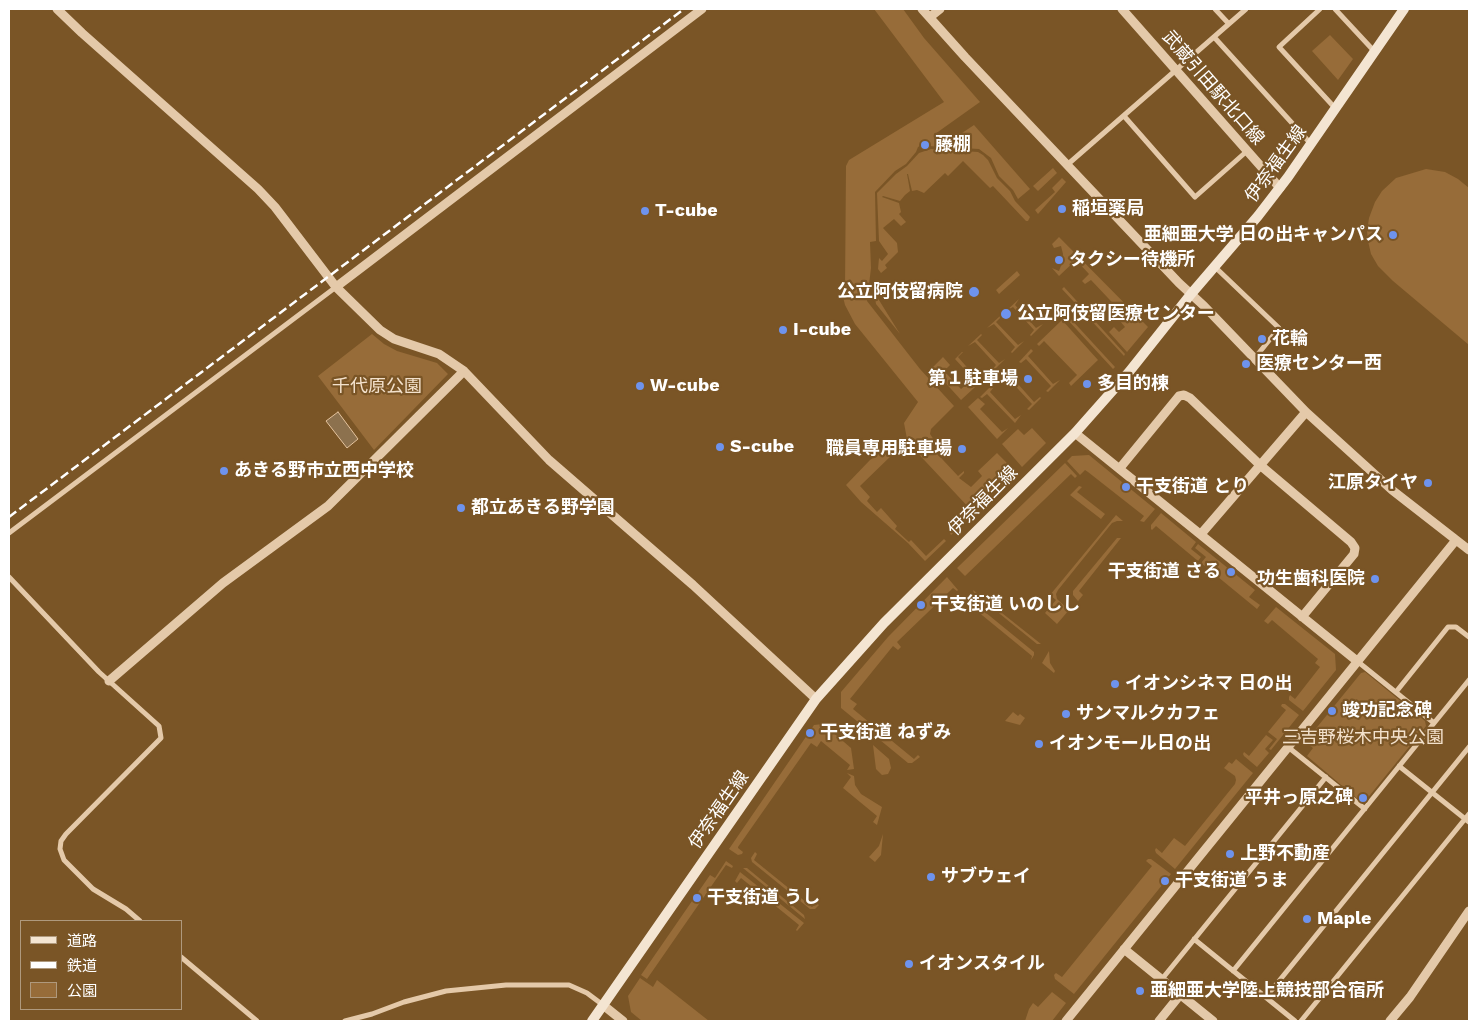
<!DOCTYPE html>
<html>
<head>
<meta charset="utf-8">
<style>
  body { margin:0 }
  #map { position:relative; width:1478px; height:1030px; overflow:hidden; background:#7a5526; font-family:"Work Sans","Noto Sans JP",sans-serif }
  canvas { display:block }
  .frame { position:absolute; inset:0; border:10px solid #fff; pointer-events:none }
  .legend { position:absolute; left:20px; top:920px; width:162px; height:90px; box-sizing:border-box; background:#7a5526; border:1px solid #af997d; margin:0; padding:6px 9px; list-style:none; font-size:15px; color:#fff }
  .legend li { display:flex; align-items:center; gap:10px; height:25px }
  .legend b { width:25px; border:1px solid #af997d }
</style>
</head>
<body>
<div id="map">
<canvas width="1478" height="1030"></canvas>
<div class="frame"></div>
<ul class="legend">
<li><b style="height:6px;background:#f4e5d2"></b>道路</li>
<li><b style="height:6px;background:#fff"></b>鉄道</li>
<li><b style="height:14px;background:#976c39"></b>公園</li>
</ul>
</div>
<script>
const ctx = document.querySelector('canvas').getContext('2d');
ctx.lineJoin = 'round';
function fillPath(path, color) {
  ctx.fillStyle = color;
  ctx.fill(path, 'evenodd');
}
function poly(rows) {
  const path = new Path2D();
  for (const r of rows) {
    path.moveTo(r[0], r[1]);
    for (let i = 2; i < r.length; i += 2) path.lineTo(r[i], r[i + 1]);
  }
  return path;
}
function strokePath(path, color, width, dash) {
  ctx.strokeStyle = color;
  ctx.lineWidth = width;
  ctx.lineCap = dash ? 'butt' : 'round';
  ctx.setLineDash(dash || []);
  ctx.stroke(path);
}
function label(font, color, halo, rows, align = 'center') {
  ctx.font = font + ' "Work Sans","Noto Sans JP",sans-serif';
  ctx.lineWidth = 4.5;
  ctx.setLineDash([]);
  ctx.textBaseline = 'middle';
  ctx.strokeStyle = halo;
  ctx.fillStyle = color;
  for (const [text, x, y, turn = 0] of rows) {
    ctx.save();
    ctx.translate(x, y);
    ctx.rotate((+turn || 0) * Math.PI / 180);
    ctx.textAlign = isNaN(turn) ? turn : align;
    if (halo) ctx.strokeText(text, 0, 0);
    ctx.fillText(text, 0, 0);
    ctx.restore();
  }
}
fillPath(poly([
  [874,9,903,9,924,38,980,102,935,134,937,138,953,139,974,125,1030,189,1018,199,1013,190,999,176,991,158,979,149,928,146,923,144,918,147,916,152,906,164,895,171,875,192,876,241,870,242,871,268,867,301,920,369,954,406,931,429,930,434,934,440,929,445,958,476,964,471,964,473,959,478,971,487,982,476,978,471,997,453,1008,464,1006,466,1008,469,1011,467,1016,473,951,535,950,533,972,511,911,446,899,457,894,453,860,486,870,497,867,501,877,512,881,508,897,526,895,529,909,542,911,540,926,556,944,539,946,541,925,561,908,543,861,502,846,485,870,460,899,439,907,439,904,423,918,402,855,324,845,305,843,297,845,288,846,166,849,160,944,102],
  [1330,35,1353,59,1338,80,1312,51],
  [931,149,978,152,983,155,988,160,997,178,1010,191,1015,201,1030,217,1028,221,1026,221,993,186,990,188,963,161,948,176,945,173,924,193,917,190,912,191,908,174,907,174,910,191,905,195,900,201,883,196,882,197,899,203,901,212,899,214,906,222,901,226,894,219,883,228,897,243,898,252,885,265,887,268,881,273,878,269,879,258,882,261,888,254,879,241,877,193,896,174,907,166,919,153],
  [1053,168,1057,173,1038,191,1033,186],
  [1426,169,1445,172,1458,179,1469,188,1469,345,1393,281,1378,266,1371,254,1368,241,1367,231,1369,218,1375,202,1382,191,1396,178],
  [1062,178,1066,182,1038,214,1035,210,1055,192,1052,188],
  [1059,237,1148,327,1127,352,1109,332,1114,327,1119,332,1125,327,1120,321,1125,316,1091,280,1085,284,1082,281,1089,274,1076,260,1059,276,1052,268,1059,271,1062,263,1063,254,1061,246,1054,248,1052,244],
  [1017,271,1020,275,999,294,996,290],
  [1064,287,1125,354,1124,356,1062,289],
  [874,292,900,334,876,304],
  [1019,299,1015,305,1036,328,1043,324,1031,336,1030,335,1034,330,1013,307,1006,311],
  [1000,316,1001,317,996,322,1018,345,1024,341,1012,353,1011,352,1015,347,994,324,987,328],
  [1069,317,1115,367,1113,369,1066,318],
  [1062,320,1098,360,1071,386,1069,383,1077,375,1044,341,1039,346,1037,344],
  [372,334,384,344,397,351,437,363,448,374,374,450,318,376],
  [981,334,982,335,977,340,999,363,1005,359,993,371,992,370,996,365,975,342,968,346],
  [1031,349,1033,351,1028,356,1053,384,1060,380,1048,392,1046,391,1051,386,1026,359,1021,363,1019,362],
  [962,352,963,352,958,357,979,381,986,377,961,400,932,368,943,357,950,365,944,371,961,389,967,384,972,388,977,383,955,359],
  [1011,367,1014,369,1009,374,1034,402,1040,397,1041,398,1029,410,1027,409,1032,404,1006,376,1001,381,999,380],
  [992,385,994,387,990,392,1015,419,1021,415,1015,423,987,394,982,398,980,397],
  [978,398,985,404,980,409,1002,432,1008,428,997,439,968,407],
  [1032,428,1046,443,1022,467,1002,444,1018,429,1024,435],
  [1089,455,1155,509,1144,522,1140,521,1144,516,1088,472,1085,470,1080,475,1067,461,1072,456],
  [1065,463,1077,476,1075,478,1071,474,965,576,957,568],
  [1079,486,1082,487,1077,492,1105,514,1101,519,1070,495],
  [1161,513,1196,542,1191,549,1201,557,1198,561,1156,526,1152,530,1151,529,1151,525],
  [1116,515,1123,521,1117,521,1112,523,1058,590,1056,594,1057,599,1069,610,1057,624,1045,613,1056,600,1050,595],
  [1117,538,1121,538,1079,591,1083,595,1078,601,1073,595,1073,591],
  [1198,544,1255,590,1249,597,1260,605,1257,609,1201,563,1206,557,1195,548],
  [947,577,958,590,957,591,953,588,897,642,901,647,898,650,893,646,850,699,857,704,853,709,914,759,918,755,920,757,912,763,908,763,841,708,841,692,888,637],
  [973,590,1041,644,1037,644,974,593],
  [966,599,969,599,1034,652,1034,655,1031,660,1032,656,966,602,960,607,957,604,961,600],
  [1276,607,1335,654,1336,670,1303,711,1289,700,1289,697,1290,695,1295,699,1320,667,1315,663,1318,659,1272,620,1268,624,1264,621],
  [1049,651,1050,663,1055,671,1054,673,1042,663],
  [1365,672,1425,721,1426,726,1366,800,1360,801,1307,756,1313,748,1305,742,1361,673],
  [1282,704,1285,704,1299,715,1271,750,1269,749,1277,739,1268,732,1286,710,1281,706],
  [1013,712,1018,716,1020,714,1025,718,1020,725,1005,721],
  [823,724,851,748,854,769,847,770,850,765,821,741,817,747,811,743,738,847,738,848,743,852,742,854,738,855,729,849,814,725],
  [1266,735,1273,740,1265,749,1269,753,1257,767,1244,756,1243,754,1244,752,1249,756],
  [873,745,889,759,891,768,888,774,882,775,876,769],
  [1236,759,1253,773,1175,869,1156,853,1155,850,1156,848,1162,853,1174,838,1185,846,1235,784,1236,780,1235,776,1224,768,1229,762,1232,764],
  [847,773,854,776,855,785,861,794,882,807,877,825,873,822,877,816,843,788,851,777],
  [883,834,881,855,875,862,869,857,879,846],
  [755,852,757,854,754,860,812,907,816,903,819,905,815,909,810,909,752,862,751,858],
  [1148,859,1151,859,1171,874,1074,994,1055,979,1054,975,1056,973,1062,977,1152,866,1146,861],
  [726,861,733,866,732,868,726,865,647,979,641,975,710,875,715,878],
  [743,868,747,868,804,915,805,919],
  [740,872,804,923,797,931,796,930,799,925,741,878,737,883,735,881],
  [640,978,653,987,657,980,709,1021,642,1021,631,1012,628,996],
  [1052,992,1066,1003,1052,1021,1025,1021,1029,1009,1033,1003,1038,1007]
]), '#976c39');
const water = poly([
  [338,412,358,439,347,448,326,421,338,412]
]);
fillPath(water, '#8c714e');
strokePath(water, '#e4c39e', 1);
strokePath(poly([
  [1215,9,1229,24],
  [1320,9,1279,47,1335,108],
  [1335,9,1374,51],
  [1214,37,1311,144],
  [1124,116,1195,197,1247,151],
  [1067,165,1246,9],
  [1215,267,1279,328,1254,359],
  [9,533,336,287],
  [9,577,99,672,159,726,161,738,66,834,61,841,60,849,64,860,93,889,126,909,140,921],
  [1357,661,1434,723],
  [1396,692,1448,627,1456,627,1469,637],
  [1288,747,1365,809],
  [1399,766,1469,822],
  [1194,939,1295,1021],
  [181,957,257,1021],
  [1233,971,1469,680],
  [1162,979,1326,777],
  [1266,997,1469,747],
  [345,1021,372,1014,404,1002,446,991,506,985,569,985,587,993,603,1005],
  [1301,1021,1469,814]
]), '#e4c9a9', 5);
strokePath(poly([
  [57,9,82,33,258,189,275,207,336,287,380,330,394,339,439,354,464,371,549,460,693,585,816,699],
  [922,9,965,57,1179,283,1204,306,1306,412,1392,490,1469,550],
  [1122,9,1280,188],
  [930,17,940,9],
  [336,287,702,9],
  [1075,433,1357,661],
  [1120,468,1179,396,1184,395,1190,398,1260,465,1351,542,1355,548,1354,554,1302,617],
  [1201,534,1306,412],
  [109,681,223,583,328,506,464,371],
  [1124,949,1213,1021],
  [603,1005,623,1021],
  [1066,1021,1456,540],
  [1159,1021,1180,995],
  [1390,1021,1410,997,1469,911]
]), '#e4c9a9', 9);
strokePath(poly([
  [592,1021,816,699,884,623,1075,433,1129,372,1191,294,1258,216,1288,177,1404,9]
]), '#f4e5d2', 10);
strokePath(poly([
  [9,517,684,9]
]), '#fff', 2.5, [9, 4]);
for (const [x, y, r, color] of [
  [925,145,5,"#6e93ed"],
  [1062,209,5,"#6e93ed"],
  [645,211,5,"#6e93ed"],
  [1393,235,5,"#6e93ed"],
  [1059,260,5,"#6e93ed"],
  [974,292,6,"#6e93ed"],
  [1006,314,6,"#6e93ed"],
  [783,330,5,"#6e93ed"],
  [1262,339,5,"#6e93ed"],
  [1246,364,5,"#6e93ed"],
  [1028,379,5,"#6e93ed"],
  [1087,384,5,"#6e93ed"],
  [640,386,5,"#6e93ed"],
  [720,447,5,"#6e93ed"],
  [962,449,5,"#6e93ed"],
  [224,471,5,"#6e93ed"],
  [1428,483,5,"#6e93ed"],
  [1126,487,5,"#6e93ed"],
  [461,508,5,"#6e93ed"],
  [1231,572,5,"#6e93ed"],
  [1375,579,5,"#6e93ed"],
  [921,605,5,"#6e93ed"],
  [1115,684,5,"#6e93ed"],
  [1332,711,5,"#6e93ed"],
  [1066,714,5,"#6e93ed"],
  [810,733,5,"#6e93ed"],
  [1039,744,5,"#6e93ed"],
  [1363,798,5,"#6e93ed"],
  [1230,854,5,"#6e93ed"],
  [931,877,5,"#6e93ed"],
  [1165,881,5,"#6e93ed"],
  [697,898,5,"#6e93ed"],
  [1307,919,5,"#6e93ed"],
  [909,964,5,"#6e93ed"],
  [1140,991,5,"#6e93ed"]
]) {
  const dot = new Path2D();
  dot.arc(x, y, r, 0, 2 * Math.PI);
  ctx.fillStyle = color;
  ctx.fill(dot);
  strokePath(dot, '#7a5526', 2);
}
label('18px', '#fff', '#7a5526', [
  ["武蔵引田駅北口線",1213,88,49],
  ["伊奈福生線",1276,164,-54],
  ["伊奈福生線",983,501,-45],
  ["伊奈福生線",719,810,-55]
]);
label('bold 18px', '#fff', '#7a5526', [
  ["藤棚",935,145],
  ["稲垣薬局",1072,209],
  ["T-cube",655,211],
  ["亜細亜大学 日の出キャンパス",1383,235,"right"],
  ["タクシー待機所",1069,260],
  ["公立阿伎留病院",963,292,"right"],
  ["公立阿伎留医療センター",1017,314],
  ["I-cube",793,330],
  ["花輪",1272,339],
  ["医療センター西",1256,364],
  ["第１駐車場",1018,379,"right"],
  ["多目的棟",1097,384],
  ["W-cube",650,386],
  ["S-cube",730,447],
  ["職員専用駐車場",952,449,"right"],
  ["あきる野市立西中学校",234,471],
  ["江原タイヤ",1418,483,"right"],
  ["干支街道 とり",1136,487],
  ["都立あきる野学園",471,508],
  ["干支街道 さる",1221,572,"right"],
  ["功生歯科医院",1365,579,"right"],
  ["干支街道 いのしし",931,605],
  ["イオンシネマ 日の出",1125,684],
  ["竣功記念碑",1342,711],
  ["サンマルクカフェ",1076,714],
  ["干支街道 ねずみ",820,733],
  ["イオンモール日の出",1049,744],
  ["平井っ原之碑",1353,798,"right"],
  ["上野不動産",1240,854],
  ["サブウェイ",941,877],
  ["干支街道 うま",1175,881],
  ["干支街道 うし",707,898],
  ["Maple",1317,919],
  ["イオンスタイル",919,964],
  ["亜細亜大学陸上競技部合宿所",1150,991]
], 'left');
label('18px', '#f3e1cc', '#7a5526', [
  ["千代原公園",377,387],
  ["三吉野桜木中央公園",1363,738]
]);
</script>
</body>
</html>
